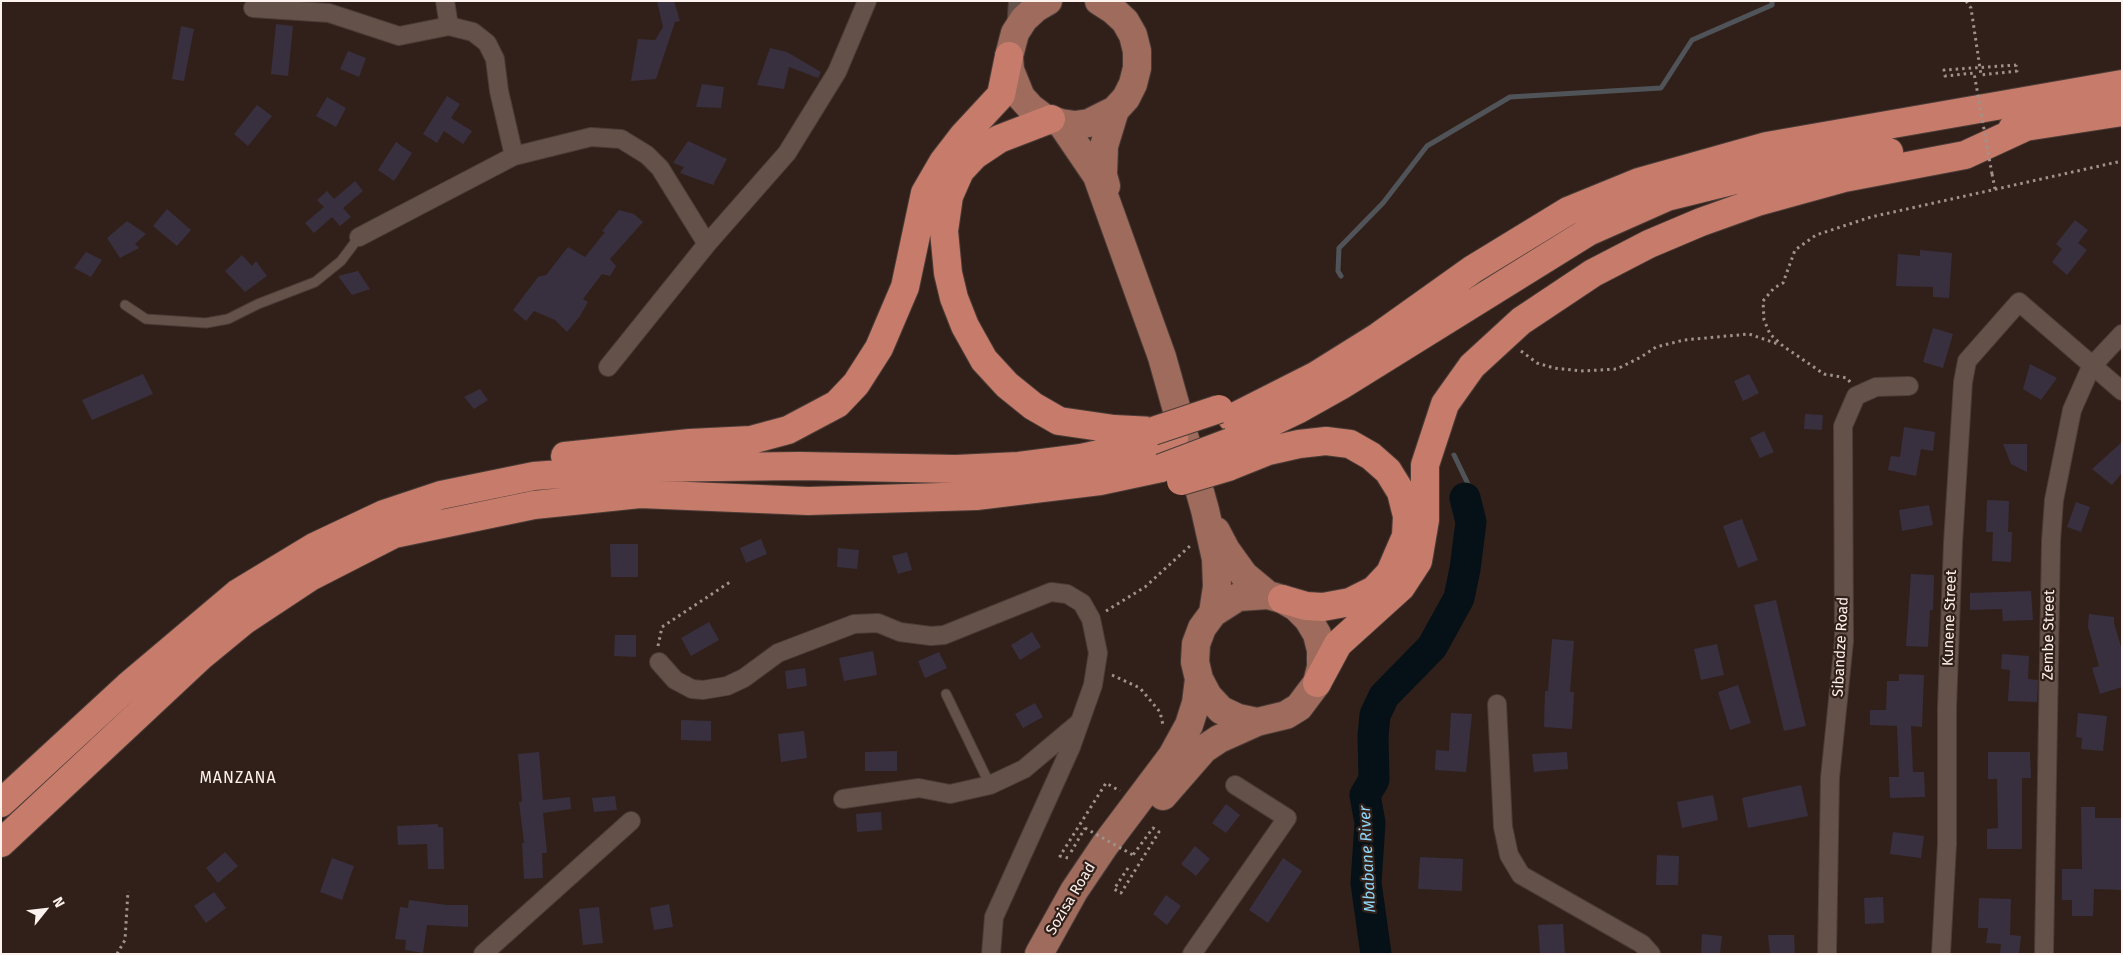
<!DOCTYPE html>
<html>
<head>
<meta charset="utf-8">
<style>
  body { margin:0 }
  #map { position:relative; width:2123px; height:955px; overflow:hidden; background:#302019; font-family:"Fira Sans",sans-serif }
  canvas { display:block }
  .frame { position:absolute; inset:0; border:2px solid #fef2ee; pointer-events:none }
  .north { position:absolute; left:20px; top:885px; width:50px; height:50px; -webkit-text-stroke:4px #302019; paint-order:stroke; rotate:61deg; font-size:14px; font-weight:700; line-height:20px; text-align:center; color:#fef2ee }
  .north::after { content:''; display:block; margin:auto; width:18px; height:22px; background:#fef2ee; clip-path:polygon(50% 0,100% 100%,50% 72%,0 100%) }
</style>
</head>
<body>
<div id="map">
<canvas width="2123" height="955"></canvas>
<div class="frame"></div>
<div class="north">N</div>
</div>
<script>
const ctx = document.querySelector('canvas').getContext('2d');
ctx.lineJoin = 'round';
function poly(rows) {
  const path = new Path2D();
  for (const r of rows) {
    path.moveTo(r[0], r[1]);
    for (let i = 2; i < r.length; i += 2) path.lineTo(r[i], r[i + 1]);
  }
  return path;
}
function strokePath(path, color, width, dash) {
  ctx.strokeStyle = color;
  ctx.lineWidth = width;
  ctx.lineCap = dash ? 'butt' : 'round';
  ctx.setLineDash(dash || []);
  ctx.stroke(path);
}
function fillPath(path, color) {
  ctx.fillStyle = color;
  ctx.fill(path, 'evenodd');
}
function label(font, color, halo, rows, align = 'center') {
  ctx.font = font + ' "Fira Sans",sans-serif';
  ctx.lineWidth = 4.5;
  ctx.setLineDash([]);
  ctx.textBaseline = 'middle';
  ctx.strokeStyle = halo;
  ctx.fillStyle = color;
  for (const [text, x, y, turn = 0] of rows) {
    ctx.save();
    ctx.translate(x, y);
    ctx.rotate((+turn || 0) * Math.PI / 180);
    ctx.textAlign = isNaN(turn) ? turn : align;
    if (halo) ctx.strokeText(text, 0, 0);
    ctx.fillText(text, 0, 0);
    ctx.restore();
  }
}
strokePath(poly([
  [1341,276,1338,271,1339,248,1383,203,1427,146,1510,97,1661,88,1692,40,1772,5,1772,1],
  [1454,455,1468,484,1465,498]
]), '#505458', 5);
strokePath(poly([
  [1376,954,1366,883,1370,823,1365,795,1374,780,1373,736,1375,715,1384,696,1432,647,1459,598,1465,569,1471,522,1465,498]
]), '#051117', 31);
fillPath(poly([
  [657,1,674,1,680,21,675,22,656,79,631,81,638,39,655,40,663,27],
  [276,24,293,26,288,76,271,74],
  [181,26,194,29,184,81,172,79],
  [770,48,787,52,821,72,818,78,789,67,784,89,757,85],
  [348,51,366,58,359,77,340,69],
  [702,84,724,87,721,108,696,107],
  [447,96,460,104,451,118,472,131,463,144,444,131,437,143,423,134],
  [327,97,346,108,336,127,316,116],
  [257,105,272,116,248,146,234,134],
  [688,141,727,159,713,185,680,173,684,167,673,163],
  [396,142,412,153,394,181,378,170],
  [355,181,363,191,343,208,351,217,340,226,332,217,314,233,305,223,324,207,317,200,327,191,334,199],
  [167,209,191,230,177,246,153,226],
  [619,210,634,214,643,222,610,259,616,266,610,276,602,274,583,299,588,302,580,316,567,332,555,320,534,311,526,321,513,310,538,277,546,275,568,247,585,257,605,232,602,231],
  [2075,220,2088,230,2078,243,2087,250,2067,275,2052,262,2062,249,2056,244],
  [127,221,146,234,135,244,139,248,120,258,107,238],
  [1920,250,1952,253,1949,298,1933,297,1933,287,1896,286,1898,254,1920,256],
  [86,252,102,260,91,277,74,268],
  [242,255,252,266,256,261,267,276,245,292,225,271],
  [358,271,370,289,352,295,338,276],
  [1933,328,1953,334,1943,368,1923,362],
  [2030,364,2057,378,2041,400,2023,389],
  [143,374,153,394,92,420,82,400],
  [1749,374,1759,393,1743,401,1734,381],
  [480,389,488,400,474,409,464,397],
  [1805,414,1823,415,1822,430,1804,429],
  [1904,427,1935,432,1933,451,1921,449,1916,476,1888,470,1891,456,1900,457],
  [1764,431,1774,452,1760,458,1750,438],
  [2122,442,2122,473,2112,485,2092,469],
  [2003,444,2027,444,2027,472,2011,464],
  [1987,500,2009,501,2008,532,2012,532,2011,562,1992,561,1993,532,1986,532],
  [2076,502,2090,507,2081,532,2067,527],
  [1929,505,1933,525,1902,531,1899,510],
  [1742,519,1758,560,1738,568,1723,526],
  [761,539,767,554,746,563,740,548],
  [610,544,638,544,638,577,611,577],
  [838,548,859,550,857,569,837,567],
  [907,552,912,570,898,574,892,556],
  [1911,574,1934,575,1933,610,1930,610,1928,647,1906,646],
  [2031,591,2033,620,2003,621,2002,609,1970,610,1970,593],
  [1776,600,1806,726,1784,731,1754,605],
  [2089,614,2114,617,2114,623,2122,650,2122,687,2100,694,2092,668,2099,666,2088,627],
  [709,622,719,640,691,656,681,638],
  [1032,632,1041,647,1020,660,1011,645],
  [615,635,636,635,636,657,614,656],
  [1552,639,1574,641,1570,692,1574,692,1572,729,1544,727,1545,691,1548,691],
  [1717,644,1724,675,1701,680,1694,649],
  [873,651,877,675,844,681,839,658],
  [939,652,947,668,925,678,918,661],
  [2002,654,2029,656,2028,679,2038,680,2037,702,2008,701,2010,670,2001,669],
  [805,668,807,686,787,689,785,671],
  [1899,674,1924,675,1922,727,1911,726,1913,772,1924,772,1925,797,1890,798,1889,777,1899,777,1897,726,1870,725,1870,710,1886,710,1887,681,1899,681],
  [1738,685,1751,723,1730,730,1718,692],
  [1035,703,1043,717,1023,728,1015,714],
  [1451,713,1472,714,1466,772,1435,770,1436,750,1449,751],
  [2078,713,2107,716,2103,751,2081,749,2082,738,2076,737],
  [681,720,711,721,711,741,681,740],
  [804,731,807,758,781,762,778,734],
  [897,751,897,771,865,771,865,752],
  [539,752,543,800,570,797,571,809,543,813,547,853,542,853,543,878,524,879,522,843,524,843,519,802,522,802,518,754],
  [1567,752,1568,769,1534,772,1532,754],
  [1988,752,2030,752,2031,778,2022,778,2022,849,1987,849,1987,829,1998,828,1997,779,1988,779],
  [1801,785,1808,816,1748,828,1742,798],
  [1713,795,1718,820,1682,828,1677,802],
  [615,796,617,810,594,812,592,798],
  [1226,804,1240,815,1226,833,1212,823],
  [2081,807,2095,807,2095,818,2122,818,2122,890,2094,889,2093,916,2072,916,2072,900,2062,900,2062,869,2082,869],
  [881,812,882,830,857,832,856,814],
  [438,824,438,827,443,827,444,869,428,869,427,844,398,845,397,826],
  [1893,832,1924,836,1921,858,1890,854],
  [1195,846,1210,859,1196,876,1181,864],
  [225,852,238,866,218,883,206,868],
  [1657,855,1679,856,1678,885,1656,885],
  [1420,857,1463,859,1462,891,1418,889],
  [332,858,354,866,342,900,320,892],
  [1283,858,1302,871,1268,923,1249,910],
  [214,892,226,908,206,923,194,906],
  [1166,895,1181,906,1167,925,1153,914],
  [1883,897,1884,923,1865,924,1864,898],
  [1979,898,2011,899,2010,935,2021,936,2019,954,2000,954,2001,944,1986,943,1988,928,1978,928],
  [409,900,447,905,468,905,468,927,427,925,423,953,405,950,406,940,395,939,400,907,408,908],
  [669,904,673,927,654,930,650,908],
  [599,907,603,943,583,945,579,909],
  [1563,924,1565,954,1540,954,1538,925],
  [1702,934,1722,936,1720,954,1701,954],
  [1768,935,1794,935,1795,954,1770,954]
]), '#39303f');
const lane = poly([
  [125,305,146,319,206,323,228,319,258,304,315,282,341,261,359,237],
  [946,694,990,785]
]);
const street = poly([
  [445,1,449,26],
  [253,8,329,13,399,36,449,26,473,32,487,43,495,59,499,91,514,156],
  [1016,30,1018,1],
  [359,237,514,156,591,137,621,139,647,155,660,168,707,244],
  [608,367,707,244,787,153,837,72,867,1],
  [659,662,675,680,692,689,703,690,727,686,744,678,778,653,854,624,878,623,900,632,931,636,944,635,1051,592,1067,594,1082,603,1091,619,1098,653,1093,685,1071,747,994,917,991,954],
  [1497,704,1503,827,1509,855,1521,875,1642,944,1651,954],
  [843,799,919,788,950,794,990,785,1024,769,1080,722],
  [483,954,631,821],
  [1192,954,1287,818,1235,785],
  [1827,954,1830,778,1844,641,1843,426,1856,396,1876,387,1909,386],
  [1941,954,1947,844,1947,708,1953,543,1963,382,1967,361,2019,302,2122,391],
  [2044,954,2051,541,2054,500,2072,410,2091,367,2122,334]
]);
const primary = poly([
  [1048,1,1036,8,1024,19,1015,33,1009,56,1010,70,1021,97,1031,108,1043,117,1061,123,1075,125,1089,123,1115,110,1126,98,1133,84,1137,68,1137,51,1133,35,1125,21,1113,10,1099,1],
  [1061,123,1097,176,1162,357,1205,510,1216,559,1217,587,1213,613],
  [1106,186,1103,175,1104,146,1115,110],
  [1216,531,1226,550,1244,575,1268,595],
  [1163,796,1204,749,1219,739,1257,722],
  [1039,954,1074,891,1105,845,1172,756,1189,725,1196,703,1199,679,1195,662,1196,644,1202,628,1213,613,1238,597,1268,595,1282,599,1296,607,1308,619,1317,634,1321,650,1321,667,1317,683,1299,707,1286,715,1257,722,1238,718,1221,710,1208,696,1199,679]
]);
const highway = poly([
  [1051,119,999,139,975,155,960,171,949,196,944,231,948,273,954,298,965,326,984,360,1007,385,1033,406,1059,421,1114,429,1153,431],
  [2012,129,2122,112],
  [1232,418,1315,376,1379,336,1473,269,1568,211,1639,182,1767,146,2122,84],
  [1230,442,1299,409,1340,386,1588,232,1667,197,1752,176,1889,152],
  [565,456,690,443,751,440,788,430,837,404,856,384,879,348,905,287,925,193,943,162,963,136,1001,95,1009,56],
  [1228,467,1268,451,1299,444,1326,441,1350,444,1371,456,1388,471,1401,492,1407,516,1406,536,1390,573,1374,590,1350,602,1323,607,1306,606,1282,599],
  [1317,683,1338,644,1401,587,1418,561,1425,520,1425,465,1445,404,1472,366,1521,321,1593,273,1649,244,1701,222,1757,202,1844,178,1965,155,2030,125],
  [1,803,128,686,238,593,314,547,384,514,441,495,534,476,637,468,800,466,956,469,1019,466,1081,458,1174,438],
  [1,843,200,657,245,620,310,577,394,534,534,505,640,494,808,501,976,496,1100,481,1161,468]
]);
strokePath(lane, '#4b3c37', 11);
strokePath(street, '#4b3c37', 20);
strokePath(primary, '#4b3c37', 30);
strokePath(highway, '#4b3c37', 30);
strokePath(poly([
  [1966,1,1971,8,1981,75,2017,71,2016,65],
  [1992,174,1995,189],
  [1521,351,1537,363,1554,368,1581,371,1617,369,1641,357,1656,347,1684,340,1749,334,1778,344],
  [1850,382,1847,378,1824,374,1783,346,1770,334,1764,320,1763,301,1774,288,1783,283,1795,250,1816,235,1871,217,2122,161],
  [1106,611,1145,587,1191,545],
  [658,646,662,627,730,582],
  [1112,675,1140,688,1160,712,1163,725],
  [1071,852,1085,828],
  [1068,858,1060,856,1106,783,1120,791],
  [1128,868,1114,889,1121,893,1159,832,1153,828,1133,855],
  [117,954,125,940,128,891]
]), '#9f928c', 3, [2.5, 4]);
strokePath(lane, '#645149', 9);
strokePath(street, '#645149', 18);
strokePath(primary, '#9f6b5d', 28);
strokePath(highway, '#c77c6b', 28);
const highwayBridge = poly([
  [1153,431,1219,409],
  [1161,468,1230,442],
  [1181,481,1228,467]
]);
strokePath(highwayBridge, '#4b3c37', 30, []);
strokePath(poly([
  [1992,174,1974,73,1945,76,1944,70,2016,65],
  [1085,828,1133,855]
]), '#9f928c', 3, [2.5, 4]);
strokePath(highwayBridge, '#c77c6b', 28);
label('15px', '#fef2ee', '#302019', [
  ["Kunene Street",1950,618,-88],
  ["Zembe Street",2049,635,-89],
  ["Sibandze Road",1841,647,-87],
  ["Sozisa Road",1071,899,-59]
]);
ctx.letterSpacing = '1px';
label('16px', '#fef2ee', '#302019', [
  ["MANZANA",238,779]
]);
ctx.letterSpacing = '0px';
label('italic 16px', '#8ed5f6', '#302019', [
  ["Mbabane River",1368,859,-93]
]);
</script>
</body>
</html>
